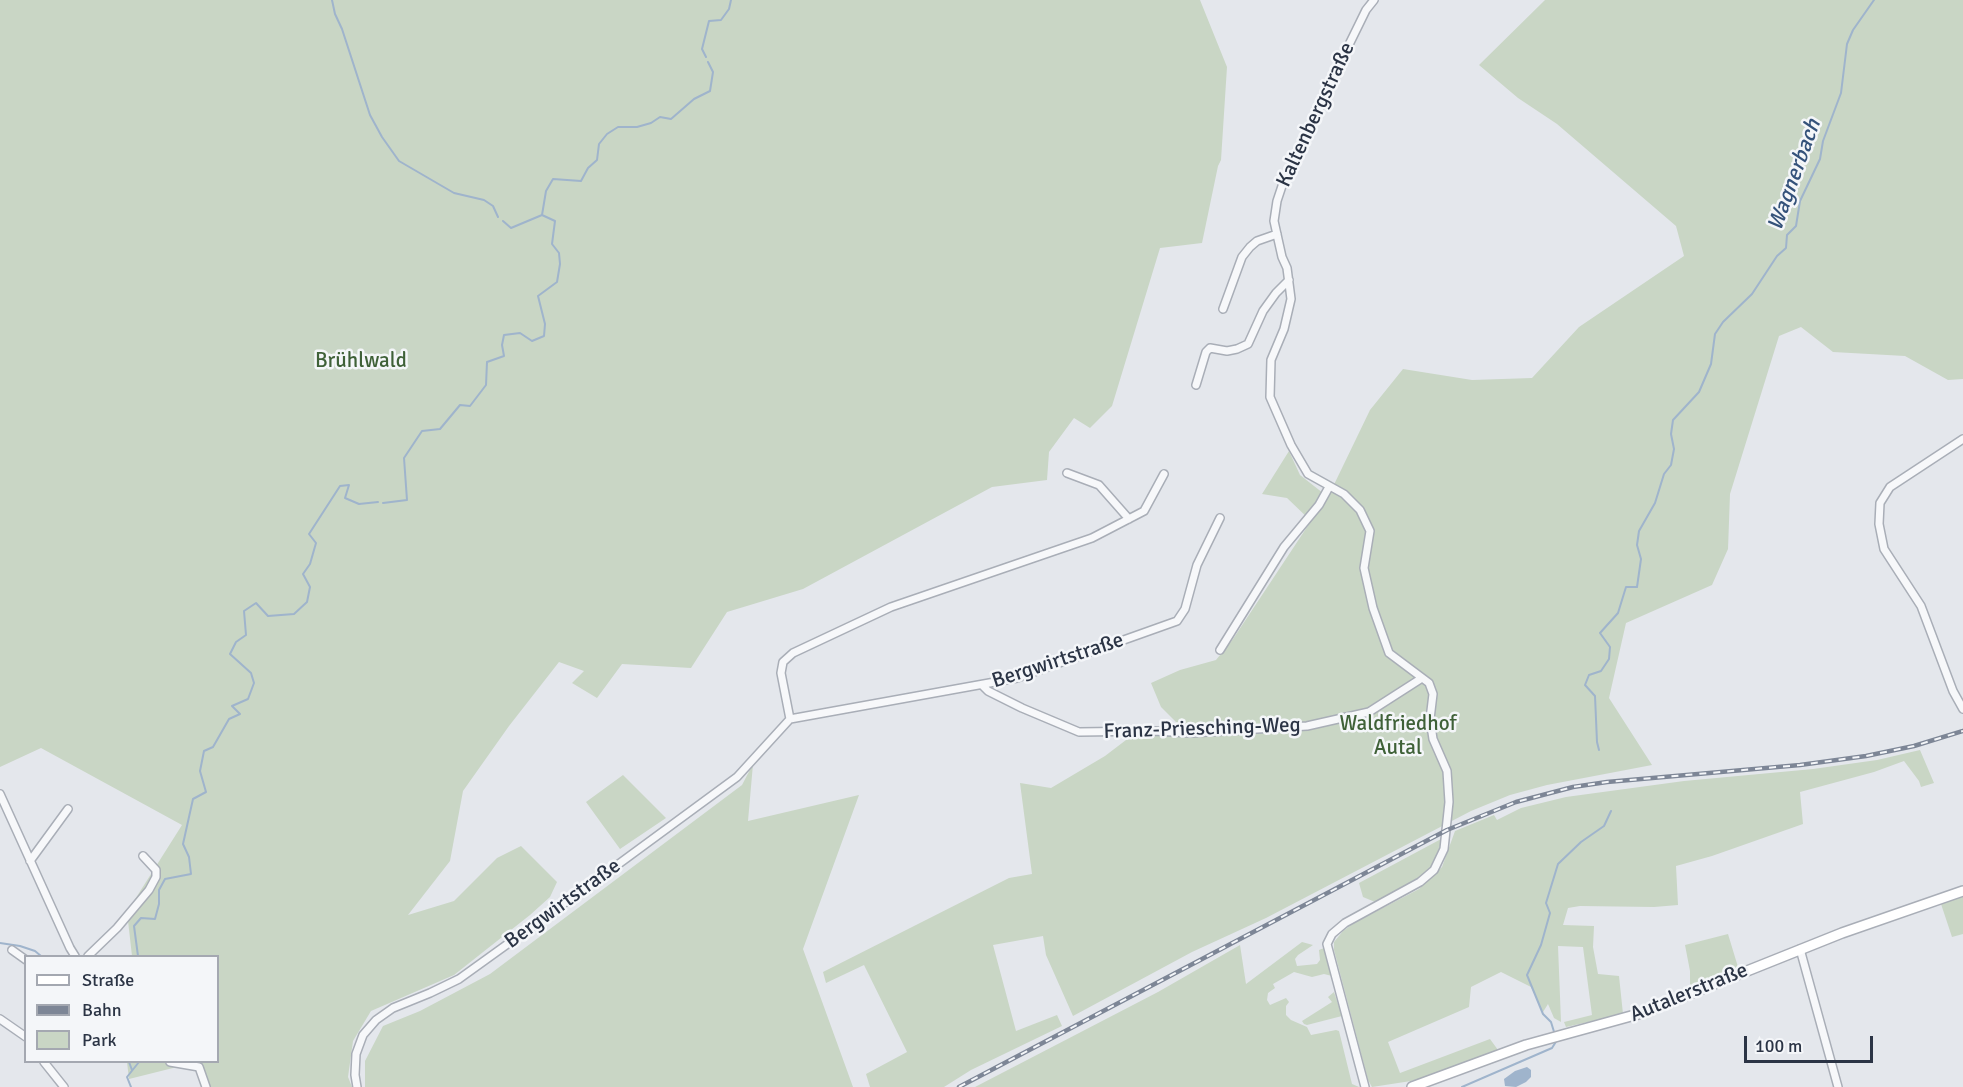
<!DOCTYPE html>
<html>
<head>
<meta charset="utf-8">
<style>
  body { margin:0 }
  #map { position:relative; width:1963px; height:1087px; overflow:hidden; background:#e4e7ec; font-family:Signika,sans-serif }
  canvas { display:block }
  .legend { position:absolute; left:24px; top:955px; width:195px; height:108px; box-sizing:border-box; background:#f4f6f9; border:2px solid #a4a8b1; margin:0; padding:8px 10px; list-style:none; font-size:18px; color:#2b3445 }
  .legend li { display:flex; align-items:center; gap:12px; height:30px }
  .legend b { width:30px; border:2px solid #a4a8b1 }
  .scale { position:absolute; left:1744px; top:1036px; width:129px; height:27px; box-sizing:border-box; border:3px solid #2b3445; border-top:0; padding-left:8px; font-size:18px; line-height:21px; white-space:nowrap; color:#2b3445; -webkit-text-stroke:4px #f4f6f9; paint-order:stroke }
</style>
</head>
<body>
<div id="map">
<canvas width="1963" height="1087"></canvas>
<ul class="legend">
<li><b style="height:8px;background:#fff"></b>Straße</li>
<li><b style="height:8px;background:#7d8696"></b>Bahn</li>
<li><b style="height:16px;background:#c9d6c5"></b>Park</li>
</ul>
<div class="scale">100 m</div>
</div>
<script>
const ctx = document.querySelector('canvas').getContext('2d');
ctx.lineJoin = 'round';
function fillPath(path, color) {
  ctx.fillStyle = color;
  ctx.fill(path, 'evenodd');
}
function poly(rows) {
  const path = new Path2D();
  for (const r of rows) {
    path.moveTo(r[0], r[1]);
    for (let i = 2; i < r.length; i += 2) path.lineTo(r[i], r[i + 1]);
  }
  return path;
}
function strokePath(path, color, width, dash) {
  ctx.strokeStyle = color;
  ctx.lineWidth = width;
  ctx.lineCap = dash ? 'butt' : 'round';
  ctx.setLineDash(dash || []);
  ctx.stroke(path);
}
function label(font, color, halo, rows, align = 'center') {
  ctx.font = font + ' Signika,sans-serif';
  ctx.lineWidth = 5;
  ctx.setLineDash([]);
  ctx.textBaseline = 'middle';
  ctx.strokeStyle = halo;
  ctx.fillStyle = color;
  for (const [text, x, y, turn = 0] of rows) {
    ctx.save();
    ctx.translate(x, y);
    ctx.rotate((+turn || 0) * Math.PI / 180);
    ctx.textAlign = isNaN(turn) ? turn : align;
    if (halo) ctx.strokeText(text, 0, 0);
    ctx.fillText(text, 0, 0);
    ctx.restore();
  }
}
fillPath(poly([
  [0,0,1200,0,1227,67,1221,160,1218,166,1202,243,1160,248,1112,406,1090,428,1074,418,1049,452,1047,480,992,487,803,589,727,612,691,668,622,664,597,698,572,683,584,671,559,662,509,726,463,791,450,861,408,915,454,901,497,858,521,846,557,882,550,897,530,915,454,975,371,1011,353,1041,348,1077,352,1087,210,1087,204,1068,181,1066,129,1079,127,1062,218,1062,218,956,132,956,127,912,182,825,41,748,0,767],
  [1545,0,1963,0,1963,379,1948,380,1905,356,1833,352,1801,327,1779,336,1730,494,1728,549,1712,585,1626,623,1609,698,1652,765,1547,785,1510,795,1471,811,1266,918,1192,952,1073,1016,1046,955,1043,936,993,945,1016,1031,1057,1015,1062,1026,971,1070,944,1087,870,1087,866,1074,907,1052,864,965,826,983,823,972,1009,878,1032,874,1020,783,1051,788,1105,756,1126,740,1182,728,1161,707,1151,683,1180,670,1216,660,1233,639,1311,521,1287,498,1262,494,1289,451,1300,475,1328,497,1370,410,1403,369,1472,380,1532,378,1579,327,1684,256,1676,226,1557,124,1518,98,1479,65],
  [1920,750,1934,783,1921,787,1919,781,1904,761,1874,772,1800,792,1803,824,1712,856,1676,866,1678,905,1654,907,1580,906,1568,908,1563,925,1594,926,1593,947,1598,974,1619,976,1623,1014,1566,1027,1564,1022,1592,1015,1583,947,1558,946,1561,1022,1554,1018,1548,1004,1543,1012,1531,987,1501,972,1471,987,1469,1007,1388,1042,1400,1073,1490,1039,1498,1050,1430,1076,1411,1081,1372,1087,1368,1080,1334,950,1334,942,1343,931,1354,923,1419,889,1442,867,1455,831,1494,815,1497,820,1521,808,1566,797,1684,781,1813,769,1877,760],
  [753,764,748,821,859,795,803,949,853,1087,365,1087,365,1061,383,1026,420,1011,490,974,742,785],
  [623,775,666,818,620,849,586,802],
  [1443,838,1432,866,1423,875,1375,902,1363,897,1359,883],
  [1963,895,1963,934,1952,937,1941,904],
  [1728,934,1738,967,1690,987,1690,971,1685,945],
  [1302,942,1313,945,1298,955,1295,959,1297,966,1317,964,1320,960,1319,950,1324,948,1332,976,1324,974,1312,977,1294,972,1273,984,1275,988,1268,993,1267,1000,1270,1005,1286,998,1289,1002,1286,1006,1286,1015,1291,1020,1307,1027,1311,1035,1336,1030,1339,1031,1352,1084,1359,1087,975,1087,1158,992,1240,945,1246,984],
  [1334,992,1342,1016,1307,1025,1304,1024,1302,1021,1332,1002,1328,997]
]), '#c9d6c5');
fillPath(poly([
  [1527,1067,1531,1070,1531,1077,1526,1082,1516,1087,1505,1086,1504,1079,1515,1071]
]), '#9fb4cc');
strokePath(poly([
  [332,0,335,14,342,29,370,115,382,137,399,161,454,193,484,200,493,206,498,217],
  [706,57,702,49,709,21,721,20,729,9,731,0],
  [503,221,511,228,542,215],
  [383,503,407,500,404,458,422,431,440,429,460,405,470,406,486,385,487,362,504,356,502,345,504,335,520,333,532,341,544,336,545,324,538,296,557,282,560,264,559,253,552,244,555,221,542,215,546,191,553,179,581,181,588,168,597,160,599,144,607,134,618,127,637,127,651,123,660,117,671,119,694,99,710,91,713,72,708,62],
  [1599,750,1597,742,1595,696,1585,685,1589,675,1601,671,1609,659,1610,647,1600,633,1618,613,1626,587,1637,587,1641,559,1637,545,1639,531,1655,503,1664,474,1671,465,1674,449,1671,434,1673,420,1699,392,1711,364,1715,334,1723,322,1752,294,1777,256,1786,248,1787,235,1796,226,1800,201,1820,159,1823,141,1841,93,1847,44,1853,30,1874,0],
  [0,943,20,946,35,951,41,956],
  [138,956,134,926,141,918,155,919,159,904,159,890,165,879,191,874,189,857,183,844,193,799,206,792,200,771,204,751,213,747,229,719,240,714,232,706,248,699,254,683,251,673,230,654,236,642,246,635,244,611,256,603,268,616,294,614,307,602,310,587,303,574,310,564,316,543,309,534,340,486,349,485,345,498,359,504,378,502],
  [1555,1035,1551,1022,1543,1014,1527,975,1541,945,1550,913,1546,903,1558,864,1581,842,1604,826,1611,811],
  [129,1062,132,1070],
  [131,1087,127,1077,139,1062],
  [1462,1087,1552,1048,1557,1040]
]), '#9fb4cc', 2);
const minor = poly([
  [1223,309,1242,257,1250,247,1257,241,1277,234],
  [1196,385,1206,352,1210,348,1227,351,1237,349,1248,344,1263,311,1276,293,1289,280],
  [1963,439,1890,487,1880,503,1879,524,1884,549,1921,606,1953,691,1963,709],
  [1067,473,1099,485,1129,519],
  [1220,650,1284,547,1319,505,1329,487],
  [982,685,988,691,1022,708,1079,732,1153,731,1191,733,1307,726,1369,712,1422,678],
  [790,719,781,673,783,662,793,653,891,607,1092,538,1144,511,1164,474],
  [0,794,70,948,75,956],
  [30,861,68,809],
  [1800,949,1838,1087],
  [12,950,26,960],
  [88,956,117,928,149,890,156,877,156,870,143,856],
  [0,1019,26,1037],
  [44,1062,64,1087],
  [170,1062,199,1067,206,1087],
  [357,1087,355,1075,356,1054,363,1035,376,1020,393,1008,430,993,459,979,620,863,737,777,790,719,1017,678,1177,621,1185,609,1197,565,1220,518],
  [1365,1087,1327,944,1332,934,1345,923,1420,882,1434,870,1444,849,1449,802,1447,771,1433,739,1430,719,1433,694,1429,683,1389,653,1373,608,1364,568,1370,531,1360,510,1344,494,1308,474,1291,445,1270,397,1271,360,1284,329,1291,299,1287,268,1282,257,1274,221,1277,201,1284,180,1316,116,1340,63,1366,10,1374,0]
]);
const secondary = poly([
  [1412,1087,1526,1045,1642,1013,1842,933,1963,891]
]);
strokePath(minor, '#a9aeb7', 10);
strokePath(secondary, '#a9aeb7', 12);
strokePath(minor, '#f7f8fa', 7);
strokePath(secondary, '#fff', 9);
const rail = poly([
  [959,1087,1447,830,1516,802,1573,787,1607,782,1800,765,1866,756,1914,746,1963,731]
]);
strokePath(rail, '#7d8696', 4.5);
strokePath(rail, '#f4f6f9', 2, [7]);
label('21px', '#2b3445', '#f4f6f9', [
  ["Kaltenbergstraße",1316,115,-65],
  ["Bergwirtstraße",1058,661,-18],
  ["Franz-Priesching-Weg",1202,729,-2],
  ["Bergwirtstraße",563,904,-36],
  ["Autalerstraße",1689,993,-22]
]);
label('21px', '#3f6138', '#f4f6f9', [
  ["Brühlwald",361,361],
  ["Waldfriedhof",1398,724],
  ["Autal",1398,748]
]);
label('italic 22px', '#34527a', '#f4f6f9', [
  ["Wagnerbach",1795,175,-70]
]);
</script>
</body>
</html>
